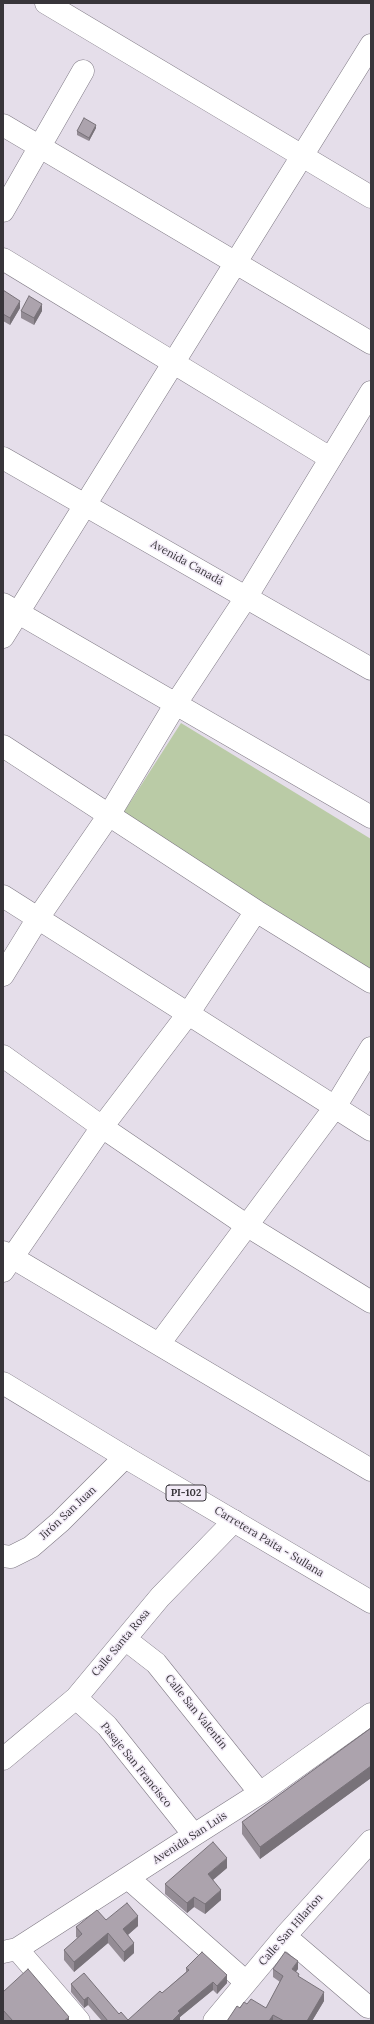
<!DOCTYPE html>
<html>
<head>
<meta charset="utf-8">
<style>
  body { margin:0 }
  #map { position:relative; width:374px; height:2024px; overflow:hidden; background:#e5deea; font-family:Lora,serif }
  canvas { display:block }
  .frame { position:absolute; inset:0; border:4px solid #38353a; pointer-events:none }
</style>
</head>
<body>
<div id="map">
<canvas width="374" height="2024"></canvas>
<div class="frame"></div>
</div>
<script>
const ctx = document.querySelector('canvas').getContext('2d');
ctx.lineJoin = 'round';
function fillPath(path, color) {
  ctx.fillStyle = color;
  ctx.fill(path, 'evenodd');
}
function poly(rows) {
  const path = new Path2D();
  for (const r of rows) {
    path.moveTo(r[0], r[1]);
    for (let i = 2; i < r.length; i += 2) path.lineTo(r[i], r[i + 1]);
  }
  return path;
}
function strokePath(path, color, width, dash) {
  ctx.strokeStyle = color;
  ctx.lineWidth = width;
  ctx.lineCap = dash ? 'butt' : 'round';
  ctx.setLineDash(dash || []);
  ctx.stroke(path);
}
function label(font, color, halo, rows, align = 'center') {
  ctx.font = font + ' Lora,serif';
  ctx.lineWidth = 3;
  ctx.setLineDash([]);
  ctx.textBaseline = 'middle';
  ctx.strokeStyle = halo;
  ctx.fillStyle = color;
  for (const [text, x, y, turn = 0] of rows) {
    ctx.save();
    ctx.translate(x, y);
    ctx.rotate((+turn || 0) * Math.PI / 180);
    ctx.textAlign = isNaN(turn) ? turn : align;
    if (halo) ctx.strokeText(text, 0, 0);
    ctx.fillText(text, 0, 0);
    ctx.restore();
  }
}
fillPath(poly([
  [181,723,371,839,371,971,120,818]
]), '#bacba6');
const minor = poly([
  [46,3,371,197],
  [3,125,371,343],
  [3,211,83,71],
  [3,259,330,458],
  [3,458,371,669],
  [3,604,371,817],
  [3,637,371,45],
  [3,746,256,911,371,982],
  [3,896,371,1130],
  [3,975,38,918,109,815,175,705,247,596,371,392],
  [3,1056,102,1127,246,1225,371,1302],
  [3,1252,371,1470],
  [3,1271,102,1127,188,1014,256,911],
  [159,1344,335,1107,371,1048],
  [3,1556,11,1557,31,1547,60,1522,125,1457],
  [125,1639,156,1663,260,1793],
  [76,1698,107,1726,194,1835],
  [3,1759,76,1698,160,1597,234,1521],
  [128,1878,246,1982],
  [285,1936,368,2007],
  [17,1949,79,2021],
  [3,1952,17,1949,194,1835,260,1793,371,1714],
  [214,2021,285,1936,371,1841]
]);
const major = poly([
  [3,1383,125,1457,371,1602]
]);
strokePath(minor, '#7f7984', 23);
strokePath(major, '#7f7984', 23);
strokePath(minor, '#fff', 22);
strokePath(major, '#fff', 22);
fillPath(poly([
  [96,128,89,141,77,135,77,131],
  [3,290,20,308,10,325,3,321],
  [21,311,42,311,34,325,21,318],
  [371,1728,371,1778,260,1859,242,1834,242,1822],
  [227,1868,213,1880,221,1900,205,1914,194,1907,187,1913,165,1894,165,1884],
  [106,1920,138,1926,128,1935,134,1953,124,1962,108,1943,74,1972,64,1960,64,1950,78,1938,76,1937,76,1927],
  [186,1968,227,1983,217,1994,213,1990,180,2017,180,2021,102,2021,88,2005,84,2008,71,1992,71,1984,119,2014,128,2020,162,1993,186,1972],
  [273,1969,298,1969,296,1971,299,1977,324,2001,312,2021,227,2021,240,2008,247,2004,266,2008,280,1982,273,1977],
  [3,1992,69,2021,3,2021]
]), '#948c95');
fillPath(poly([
  [96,125,96,128,89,141,89,138],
  [20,301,20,308,10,325,10,318],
  [42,304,42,311,34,325,34,318],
  [371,1766,371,1778,260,1859,260,1847],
  [227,1858,227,1868,208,1884,208,1874],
  [221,1890,221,1900,205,1914,205,1904],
  [194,1897,194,1907,187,1913,187,1903],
  [138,1916,138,1926,123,1939,123,1929],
  [108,1933,108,1943,74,1972,74,1962],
  [134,1943,134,1953,124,1962,124,1952],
  [298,1961,298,1969,292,1977,292,1969],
  [227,1975,227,1983,217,1994,217,1986],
  [213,1982,213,1990,180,2017,180,2021,172,2021,178,2011],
  [324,1992,324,2001,312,2021,307,2021],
  [88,1997,88,2005,84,2008,84,2000],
  [273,2015,273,2021,269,2021],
  [69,2017,69,2021,64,2021]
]), '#787279');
const building = poly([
  [84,118,96,125,89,138,77,131,84,118],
  [3,290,20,301,10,318,3,314,3,290],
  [29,296,42,304,34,318,21,311,29,296],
  [371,1728,371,1766,260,1847,242,1822,371,1728],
  [213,1842,227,1858,208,1874,221,1890,205,1904,194,1897,187,1903,165,1884,213,1842],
  [127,1903,138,1916,123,1929,134,1943,124,1952,108,1933,74,1962,64,1950,82,1934,76,1927,97,1910,106,1920,127,1903],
  [202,1952,227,1975,217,1986,213,1982,178,2011,180,2013,172,2021,108,2021,88,1997,84,2000,71,1984,84,1973,119,2014,121,2012,128,2020,160,1991,162,1993,189,1970,186,1968,202,1952],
  [285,1952,298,1961,292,1969,299,1974,298,1976,324,1992,307,2021,284,2021,273,2015,269,2021,227,2021,237,2006,240,2008,244,2002,247,2004,251,1999,266,2008,283,1976,273,1969,285,1952],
  [28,1969,69,2017,64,2021,13,2021,3,2010,3,1992,28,1969]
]);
fillPath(building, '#aca3ad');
strokePath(building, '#787279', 1);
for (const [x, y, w] of [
  [186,1493,40]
]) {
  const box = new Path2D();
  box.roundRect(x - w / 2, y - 8, w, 16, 3);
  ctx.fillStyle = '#f2ebf7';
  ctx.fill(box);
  strokePath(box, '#38353a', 1);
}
label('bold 10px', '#38353a', null, [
  ["PI-102",186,1493]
]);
label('11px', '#38353a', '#f2ebf7', [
  ["Avenida Canadá",187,563,29],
  ["Jirón San Juan",68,1513,-43],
  ["Carretera Paita - Sullana",269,1542,31],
  ["Calle Santa Rosa",121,1643,-50],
  ["Calle San Valentín",196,1712,51],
  ["Pasaje San Francisco",136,1765,51],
  ["Avenida San Luis",190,1838,-33],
  ["Calle San Hilarion",291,1930,-49]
]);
</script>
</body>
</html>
